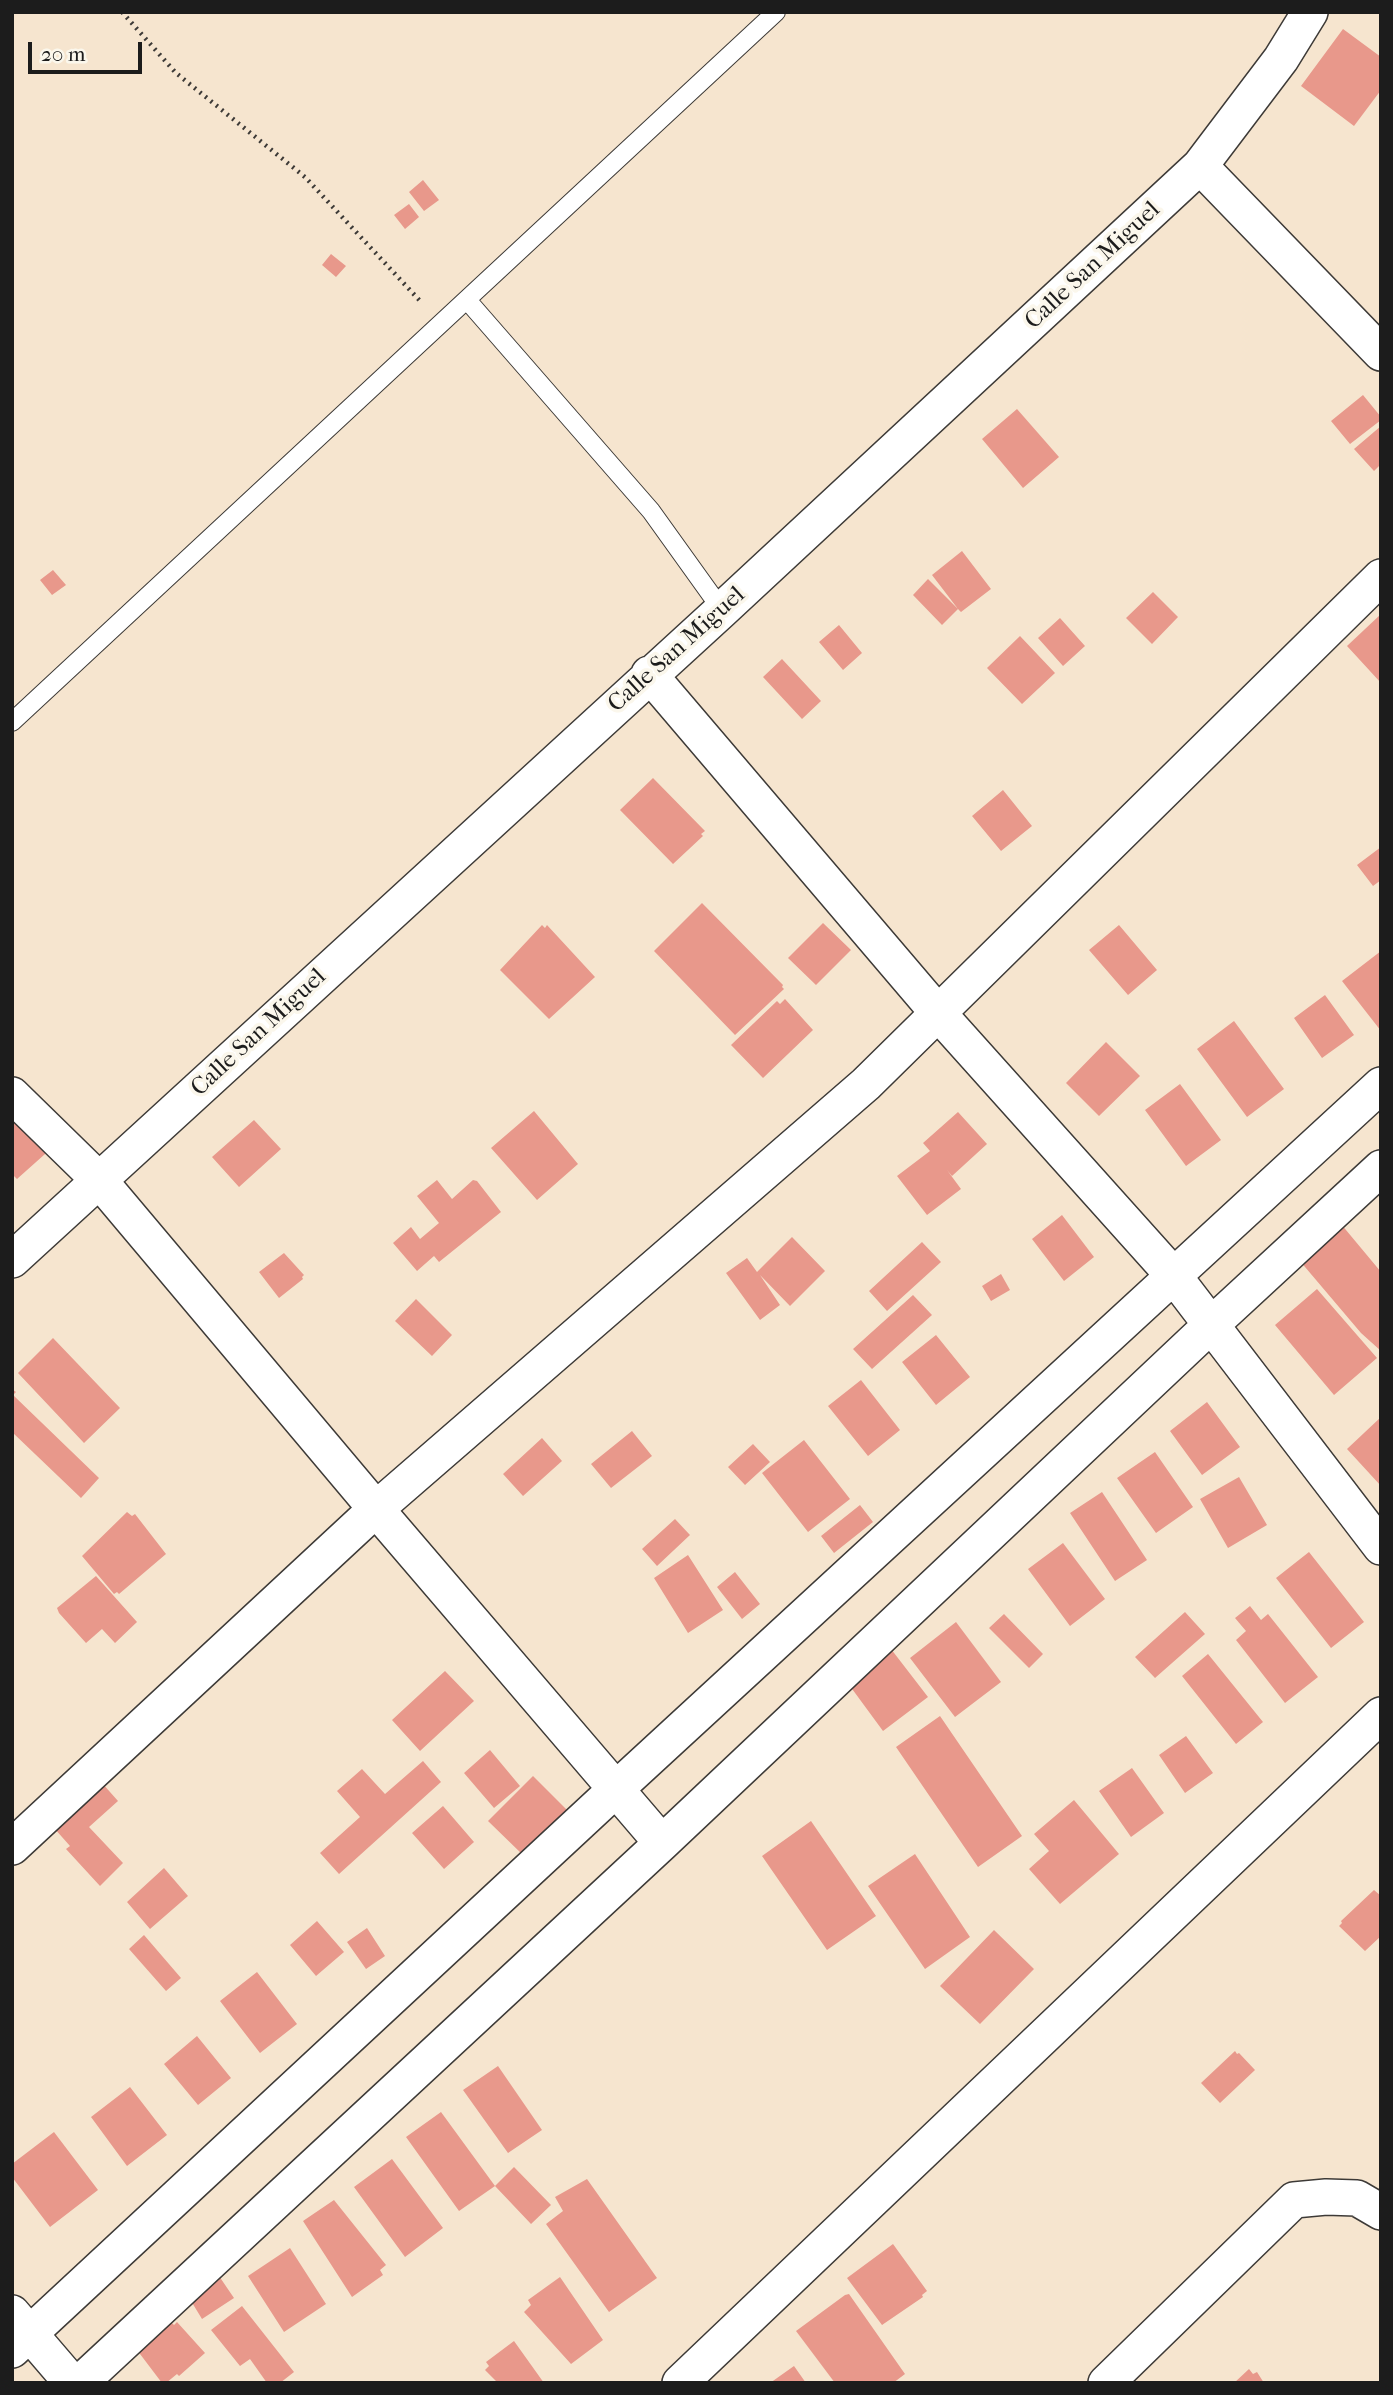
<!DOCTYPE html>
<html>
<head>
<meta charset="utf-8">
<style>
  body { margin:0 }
  #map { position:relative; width:1393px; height:2395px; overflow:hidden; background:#f6e5cf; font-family:"IM FELL French Canon",serif }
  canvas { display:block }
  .frame { position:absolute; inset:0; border:14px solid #1c1c1c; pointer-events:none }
  .scale { position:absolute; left:28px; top:42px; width:114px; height:32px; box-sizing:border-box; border:4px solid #1c1c1c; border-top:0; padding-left:9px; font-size:21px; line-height:24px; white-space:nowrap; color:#1c1c1c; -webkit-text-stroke:5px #fbf7ec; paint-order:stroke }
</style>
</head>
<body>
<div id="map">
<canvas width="1393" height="2395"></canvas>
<div class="frame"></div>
<div class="scale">20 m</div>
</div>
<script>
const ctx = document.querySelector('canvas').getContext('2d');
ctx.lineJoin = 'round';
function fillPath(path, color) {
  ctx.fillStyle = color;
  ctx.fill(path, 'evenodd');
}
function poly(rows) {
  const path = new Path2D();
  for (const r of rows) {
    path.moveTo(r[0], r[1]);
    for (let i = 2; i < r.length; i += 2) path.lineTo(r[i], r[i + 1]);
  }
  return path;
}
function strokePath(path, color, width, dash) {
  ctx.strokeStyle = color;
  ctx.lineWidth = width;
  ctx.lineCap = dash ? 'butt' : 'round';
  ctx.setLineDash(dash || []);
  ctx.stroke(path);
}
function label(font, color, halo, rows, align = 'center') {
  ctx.font = font + ' "IM FELL French Canon",serif';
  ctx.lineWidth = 7;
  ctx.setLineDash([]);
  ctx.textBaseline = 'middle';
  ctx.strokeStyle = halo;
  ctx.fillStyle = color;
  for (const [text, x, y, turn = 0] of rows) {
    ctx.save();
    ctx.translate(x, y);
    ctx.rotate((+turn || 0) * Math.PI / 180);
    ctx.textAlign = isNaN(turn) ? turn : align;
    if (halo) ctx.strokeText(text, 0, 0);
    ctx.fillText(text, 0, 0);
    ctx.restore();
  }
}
fillPath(poly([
  [1343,29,1381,57,1381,90,1354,126,1301,86],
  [423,180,439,200,424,211,409,192],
  [409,204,419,217,405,229,394,215],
  [331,254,346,266,336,277,322,265],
  [1363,395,1381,417,1381,420,1350,444,1331,421],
  [1017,409,1059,457,1023,488,982,439],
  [1381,426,1381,464,1374,471,1354,449],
  [962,551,991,589,961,612,958,609,942,625,913,595,928,579,958,609,932,575],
  [53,570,66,585,52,595,40,580],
  [1153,592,1178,617,1152,644,1126,618],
  [1381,614,1381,683,1347,646],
  [1060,618,1085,646,1063,666,1038,638],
  [839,625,862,653,843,670,819,642],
  [1020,636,1055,673,1022,704,987,668],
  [782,659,821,701,802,719,763,677],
  [653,778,705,831,701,834,703,836,673,864,620,810],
  [1003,790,1032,826,1001,851,972,816],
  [1381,847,1381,880,1373,886,1357,865],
  [702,903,783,985,782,987,784,989,735,1035,654,951],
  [823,923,851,950,816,985,788,958],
  [542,925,545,928,547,925,595,977,549,1019,500,970],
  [1119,925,1157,970,1128,995,1089,950],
  [1381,951,1381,1031,1342,981],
  [1325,995,1354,1035,1322,1058,1294,1018],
  [785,999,813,1030,763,1078,731,1045,777,1001,780,1004],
  [1234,1021,1284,1089,1247,1117,1197,1049],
  [1106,1042,1140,1076,1099,1116,1066,1083],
  [1180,1084,1221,1140,1186,1166,1145,1110],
  [12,1098,54,1146,17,1179,12,1174],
  [534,1111,578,1164,537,1200,491,1148],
  [958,1112,987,1144,952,1176,947,1170,961,1189,927,1215,897,1176,930,1151,923,1143],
  [254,1120,281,1149,239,1187,212,1157],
  [437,1180,452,1199,473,1180,477,1181,501,1212,439,1262,434,1256,417,1271,393,1243,411,1227,420,1239,439,1223,417,1196],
  [1062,1215,1094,1257,1064,1281,1032,1239],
  [1336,1218,1381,1272,1381,1351,1361,1333,1294,1254],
  [792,1237,825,1271,790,1306,760,1275,780,1305,760,1320,726,1273,747,1258,757,1272],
  [922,1242,941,1262,887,1311,869,1291],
  [284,1253,304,1275,302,1277,303,1279,279,1298,259,1272],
  [1001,1274,1010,1290,991,1301,982,1286],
  [1317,1289,1377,1358,1334,1395,1275,1325],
  [913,1295,932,1315,872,1369,853,1349],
  [416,1299,452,1335,432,1356,395,1321],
  [936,1335,970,1377,936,1405,902,1362],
  [53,1338,120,1408,84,1443,18,1373],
  [861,1380,900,1430,868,1456,828,1406],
  [12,1389,16,1392,13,1395,99,1478,81,1498,12,1432],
  [1207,1402,1240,1447,1202,1475,1170,1431],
  [1381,1417,1381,1486,1347,1449],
  [632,1431,652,1456,611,1488,591,1464],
  [542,1438,562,1461,523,1496,503,1474],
  [804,1440,850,1499,808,1532,762,1473],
  [753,1444,770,1462,745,1485,728,1467],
  [1155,1452,1193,1507,1156,1533,1117,1478],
  [1239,1477,1267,1525,1228,1548,1200,1499],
  [1102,1492,1147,1560,1115,1581,1070,1513],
  [860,1505,873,1522,834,1553,821,1536],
  [127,1512,132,1516,135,1514,166,1554,119,1594,117,1592,114,1594,82,1556],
  [675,1519,690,1535,657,1566,642,1549],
  [1063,1543,1105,1599,1070,1626,1028,1569],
  [1309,1552,1364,1622,1331,1648,1276,1578],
  [688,1555,723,1610,688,1633,654,1578],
  [735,1572,760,1604,742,1619,717,1587],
  [96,1576,137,1622,115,1643,102,1629,86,1643,59,1613,57,1608],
  [1250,1606,1261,1620,1268,1614,1318,1677,1285,1703,1236,1640,1246,1631,1235,1618],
  [1185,1612,1205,1634,1155,1678,1135,1657],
  [1004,1614,1043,1654,1029,1668,989,1628],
  [956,1622,1001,1682,955,1717,910,1658],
  [891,1649,928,1697,883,1731,847,1682],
  [1208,1654,1263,1722,1236,1744,1182,1676],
  [445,1671,474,1701,420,1751,392,1720],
  [940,1716,1022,1836,978,1867,896,1747],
  [1186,1736,1213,1773,1185,1793,1159,1755],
  [490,1750,520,1786,494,1808,464,1773],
  [423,1761,441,1782,339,1874,320,1853,360,1817,337,1791,362,1769,385,1794],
  [1132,1768,1164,1813,1131,1837,1099,1791],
  [533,1776,568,1811,524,1856,488,1821],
  [102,1783,118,1801,89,1827,123,1863,100,1886,66,1849,70,1846,54,1828],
  [1074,1800,1119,1854,1060,1904,1029,1869,1049,1851,1034,1834],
  [443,1806,474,1842,444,1869,412,1833],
  [811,1821,876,1916,827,1950,762,1856],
  [915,1854,970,1937,925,1969,868,1886],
  [164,1868,188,1896,150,1929,127,1902],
  [1374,1890,1381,1896,1381,1936,1365,1951,1339,1926,1342,1923,1341,1921],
  [317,1921,344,1952,316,1976,290,1945],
  [367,1928,385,1956,366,1969,347,1942],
  [994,1930,1034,1969,980,2024,940,1986],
  [144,1935,181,1978,166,1991,129,1949],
  [257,1972,297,2024,260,2053,220,2001],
  [197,2036,231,2078,198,2105,164,2064],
  [1235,2051,1237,2054,1239,2053,1255,2070,1220,2103,1201,2083],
  [498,2066,542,2130,508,2153,463,2090],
  [130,2087,167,2135,127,2166,91,2117],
  [441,2112,495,2186,459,2211,406,2137],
  [54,2132,98,2190,50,2227,12,2177,12,2164],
  [392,2159,443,2228,405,2257,354,2187],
  [514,2167,551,2205,531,2224,495,2186],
  [587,2179,657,2278,609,2312,546,2224,563,2211,555,2197],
  [334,2200,386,2265,380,2270,383,2275,352,2297,303,2221],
  [893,2244,927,2291,922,2295,923,2297,882,2325,847,2278],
  [290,2248,326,2304,284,2332,248,2276],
  [219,2276,234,2298,202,2319,188,2296],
  [560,2277,603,2340,571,2364,524,2312,531,2305,528,2300],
  [849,2294,905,2374,893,2383,835,2383,796,2331,845,2295],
  [242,2306,294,2372,280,2383,267,2383,250,2359,240,2366,211,2330],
  [171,2322,174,2325,177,2322,205,2353,179,2376,177,2374,166,2383,162,2383,137,2350],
  [514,2341,544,2383,498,2383,485,2370,489,2366,486,2362],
  [794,2366,806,2383,770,2383],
  [1249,2369,1253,2374,1257,2372,1264,2383,1234,2383]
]), '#e8988b');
const lane = poly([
  [467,300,651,511,722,610],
  [12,722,776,12]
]);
const street = poly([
  [1200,166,1381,353],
  [649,674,938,1013,1173,1275,1381,1547],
  [12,1095,99,1180,376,1509,662,1843],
  [12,1260,722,610,1200,166,1281,59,1310,12],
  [12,1847,376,1509,866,1084,1381,577],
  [12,2313,72,2383],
  [12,2350,615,1790,1381,1085],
  [80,2383,662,1843,1211,1325,1381,1168],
  [680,2383,1381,1715],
  [1106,2383,1294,2200,1326,2197,1357,2198,1381,2212]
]);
strokePath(lane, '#3d3a37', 20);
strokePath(street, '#3d3a37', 38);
strokePath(poly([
  [122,12,176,73,305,177,422,303]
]), '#3d3a37', 4.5, [2, 5]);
strokePath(lane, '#fff', 18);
strokePath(street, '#fff', 35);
label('24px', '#1c1c1c', '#fbf7ec', [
  ["Calle San Miguel",1093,266,-43],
  ["Calle San Miguel",677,650,-42],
  ["Calle San Miguel",259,1033,-43]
]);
</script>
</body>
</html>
